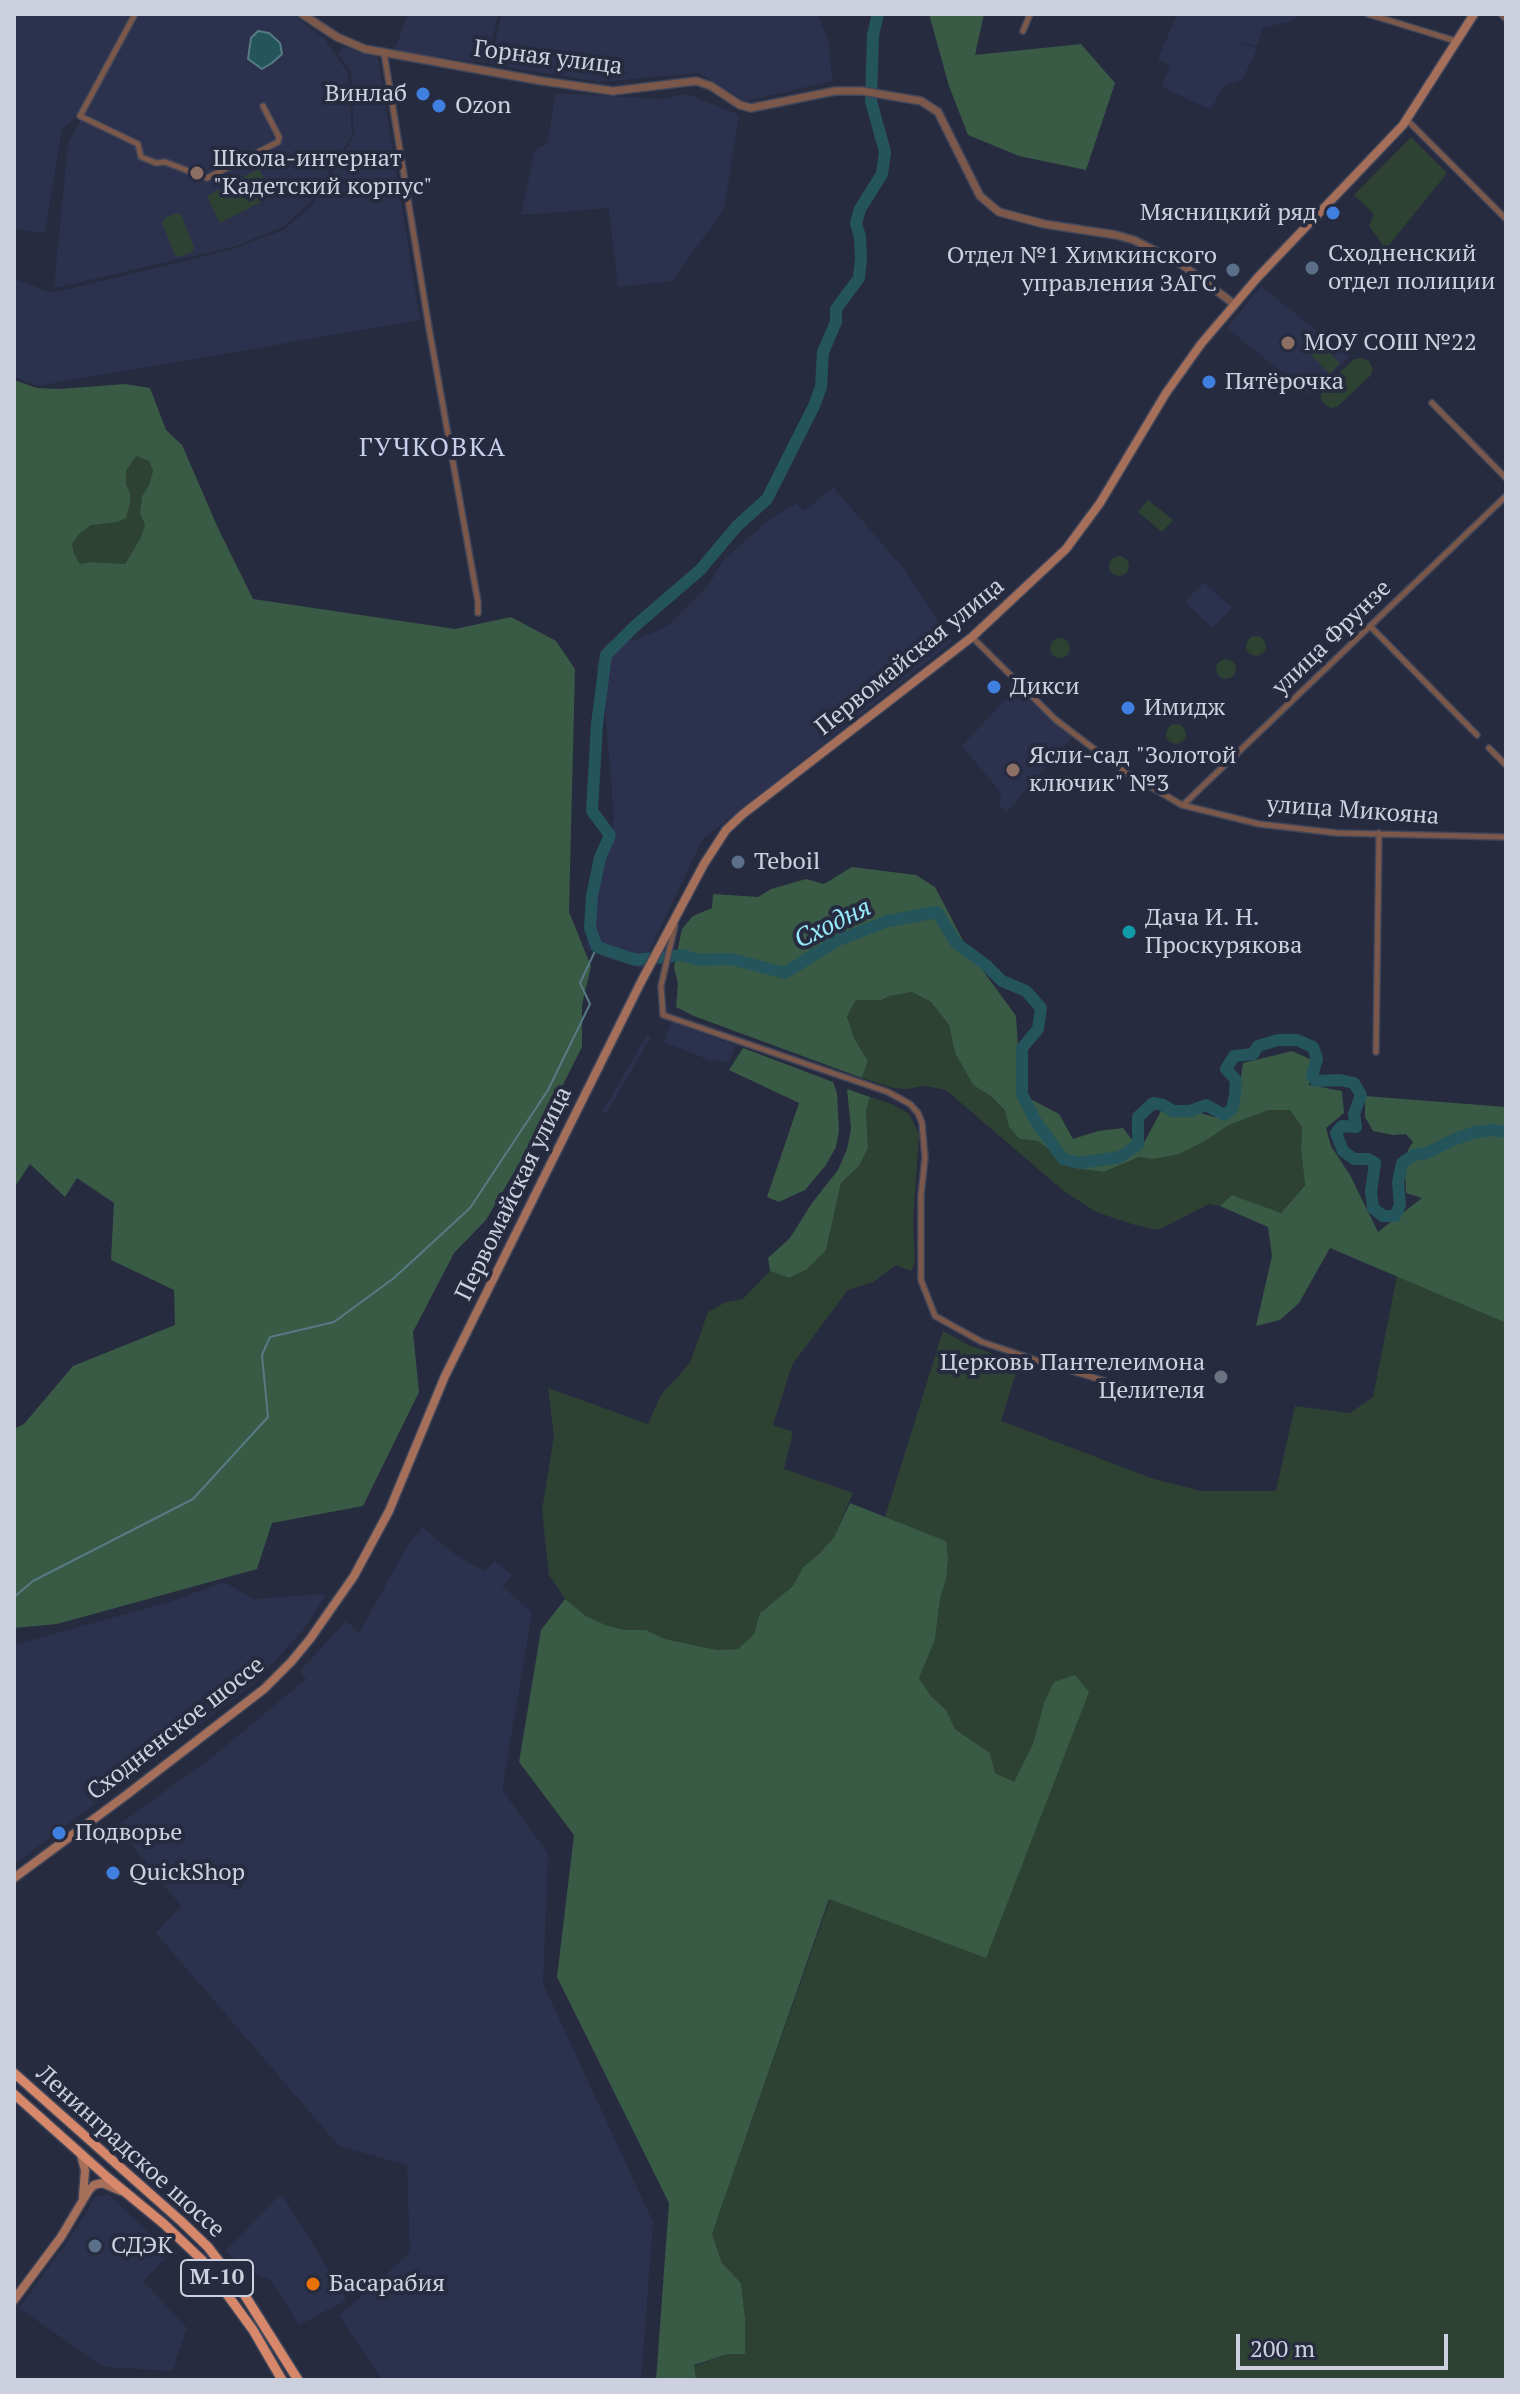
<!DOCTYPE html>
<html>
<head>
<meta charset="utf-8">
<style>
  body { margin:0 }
  #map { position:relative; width:1520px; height:2394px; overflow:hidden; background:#272b40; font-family:"PT Serif",serif }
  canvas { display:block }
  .frame { position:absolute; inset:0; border:16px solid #cdd1df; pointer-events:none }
  .scale { position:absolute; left:1236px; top:2334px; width:212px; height:36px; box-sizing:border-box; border:4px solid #cdd1df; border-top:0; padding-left:10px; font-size:24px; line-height:28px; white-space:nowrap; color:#cdd1df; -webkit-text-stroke:6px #272b40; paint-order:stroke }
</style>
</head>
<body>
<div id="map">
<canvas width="1520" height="2394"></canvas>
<div class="frame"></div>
<div class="scale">200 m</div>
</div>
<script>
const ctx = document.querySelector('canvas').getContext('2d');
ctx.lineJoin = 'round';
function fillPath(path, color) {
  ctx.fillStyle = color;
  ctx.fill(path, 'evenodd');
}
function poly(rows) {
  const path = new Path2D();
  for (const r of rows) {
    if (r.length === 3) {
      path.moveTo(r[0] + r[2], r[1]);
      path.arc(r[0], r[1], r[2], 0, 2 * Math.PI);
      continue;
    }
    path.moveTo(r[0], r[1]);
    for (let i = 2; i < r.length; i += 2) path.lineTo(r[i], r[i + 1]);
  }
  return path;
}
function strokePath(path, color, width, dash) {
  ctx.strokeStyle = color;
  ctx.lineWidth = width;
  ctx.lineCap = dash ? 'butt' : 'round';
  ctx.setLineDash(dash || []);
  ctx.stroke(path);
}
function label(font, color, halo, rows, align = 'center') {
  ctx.font = font + ' "PT Serif",serif';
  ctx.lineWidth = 8;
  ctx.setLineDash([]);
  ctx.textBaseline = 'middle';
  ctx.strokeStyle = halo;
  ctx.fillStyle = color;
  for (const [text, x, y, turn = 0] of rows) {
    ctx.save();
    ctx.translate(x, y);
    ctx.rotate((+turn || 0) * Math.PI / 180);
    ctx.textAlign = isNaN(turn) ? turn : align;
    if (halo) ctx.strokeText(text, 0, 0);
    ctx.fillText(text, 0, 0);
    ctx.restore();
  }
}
fillPath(poly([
  [14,14,130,14,76,116,62,129,45,233,14,229],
  [140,14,291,14,324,38,348,73,352,135,310,203,283,227,233,247,54,288,68,143],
  [408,14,498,14,486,63,394,51],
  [502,14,818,14,829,43,832,81,746,101,699,73,599,82,490,64],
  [1180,14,1297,14,1295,20,1263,28,1257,46,1237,42,1257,48,1253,58,1242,80,1223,86,1211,110,1162,87,1170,65,1158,59,1175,19],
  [343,47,378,58,420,320,37,386,14,376,14,279,52,293,234,249,285,229,313,204,354,136,351,72,338,54],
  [556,93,662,99,687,94,739,115,724,209,672,281,618,287,609,208,521,215,535,149,547,144],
  [1261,286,1349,357,1310,395,1227,328],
  [833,487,905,570,952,642,703,839,641,968,606,958,585,947,614,818,605,706,596,666,606,642,636,640,668,626,708,586,724,560,770,519,796,504,805,511],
  [1204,582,1232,608,1213,628,1185,602],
  [1016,688,1072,737,1007,812,999,805,1001,793,962,746],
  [671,1022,736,1045,729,1062,709,1060,664,1042],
  [647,1035,651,1037,606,1114,602,1112],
  [423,1527,446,1548,469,1563,485,1571,495,1561,512,1575,502,1586,532,1612,502,1790,548,1853,543,1984,653,2222,641,2380,382,2380,339,2316,410,2253,407,2165,339,2146,156,1933,181,1906,117,1826,215,1755,306,1679,300,1671,346,1621,359,1633,409,1543],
  [224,1582,253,1599,326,1594,305,1628,254,1684,14,1865,14,1645,169,1602],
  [109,2194,156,2240,161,2236,174,2250,143,2281,187,2328,172,2371,137,2369,128,2367,120,2369,101,2365,19,2308,77,2228,95,2197],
  [283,2196,347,2300,299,2325,271,2280,257,2275,225,2251,278,2197]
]), '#2c324d');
fillPath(poly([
  [1411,137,1447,173,1386,249,1369,226,1374,214,1354,195],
  [259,169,273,196,220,223,207,196],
  [177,213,182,216,194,248,192,252,180,257,175,255,162,223,165,218],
  [1319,342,1340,363,1330,374,1309,353],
  [1362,358,1369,361,1373,369,1370,376,1337,407,1331,408,1324,404,1321,398,1321,391,1354,359],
  [136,456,143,457,149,461,153,471,149,485,142,496,140,512,145,525,140,539,125,564,92,562,80,564,74,553,72,544,79,534,130,493,126,484,126,471],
  [1148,500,1173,520,1162,532,1138,512],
  [1119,566,10],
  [1256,646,10],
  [1060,648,10],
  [1226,669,10],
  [1176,734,10],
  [912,992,931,1002,949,1025,955,1053,973,1085,992,1097,1005,1112,1009,1127,1021,1139,1038,1141,1073,1168,1104,1172,1139,1157,1153,1159,1205,1141,1229,1125,1269,1110,1290,1110,1302,1127,1301,1149,1305,1184,1281,1213,1232,1195,1220,1206,1209,1204,1158,1230,1135,1225,1096,1212,1064,1191,946,1090,925,1086,906,1089,893,1088,862,1078,868,1061,854,1038,847,1015,856,1000,881,1000,890,996],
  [870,1097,892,1104,909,1114,919,1134,913,1221,915,1262,911,1271,896,1265,873,1282,848,1290,792,1365,773,1425,793,1432,784,1469,853,1493,834,1537,820,1553,803,1567,793,1586,760,1613,754,1634,738,1649,717,1650,665,1639,646,1630,625,1630,604,1625,586,1616,565,1599,549,1575,542,1510,554,1436,548,1388,648,1424,661,1395,690,1363,708,1312,726,1302,743,1299,770,1271,789,1278,826,1250,841,1183,859,1166,868,1148,866,1111],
  [1397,1276,1506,1323,1506,2380,696,2380,694,2366,728,2354,744,2354,745,2318,741,2283,722,2263,712,2234,830,1899,986,1957,1044,1703,1033,1744,1014,1783,995,1773,990,1753,955,1729,946,1710,931,1696,919,1678,935,1640,940,1599,946,1579,946,1541,885,1517,943,1331,968,1345,1019,1363,1001,1421,1154,1479,1201,1491,1276,1491,1295,1406,1350,1413,1373,1397]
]), '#2d4233');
fillPath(poly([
  [929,14,984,14,975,55,1081,44,1115,83,1086,170,1019,156,968,135,949,86],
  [14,380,37,388,59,389,125,384,150,388,166,430,182,445,218,528,253,599,455,629,511,617,556,641,575,669,569,912,591,966,582,1005,582,1047,546,1118,486,1220,454,1253,413,1332,419,1392,363,1506,272,1523,257,1569,57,1624,14,1628,14,1429,24,1424,73,1366,175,1325,174,1290,111,1260,114,1203,77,1178,65,1197,30,1164,14,1188],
  [136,456,149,461,153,471,149,485,142,496,140,513,145,525,140,539,125,564,92,562,80,564,74,553,72,544,79,534,91,525,117,522,126,518,130,503,130,493,126,484,126,471],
  [852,867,916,875,935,887,968,950,1016,1016,1021,1094,1059,1114,1073,1139,1098,1131,1123,1128,1140,1150,1161,1111,1177,1116,1197,1112,1214,1117,1228,1114,1236,1110,1243,1063,1292,1051,1312,1060,1309,1085,1342,1091,1344,1113,1326,1128,1331,1146,1350,1175,1378,1232,1422,1198,1406,1193,1405,1175,1408,1150,1413,1142,1406,1134,1393,1135,1373,1131,1365,1117,1365,1096,1506,1107,1506,1323,1330,1248,1299,1303,1280,1320,1256,1326,1272,1256,1268,1227,1220,1206,1232,1195,1281,1213,1305,1185,1301,1149,1302,1127,1290,1110,1269,1110,1229,1125,1205,1141,1179,1154,1153,1159,1139,1157,1104,1172,1073,1168,1038,1141,1020,1139,1009,1127,1005,1111,992,1097,973,1085,955,1053,949,1025,931,1002,912,992,890,996,881,1000,856,1000,847,1016,854,1038,868,1061,862,1078,694,1016,676,1007,678,984,674,967,682,929,693,916,712,908,713,894,758,897,771,889,806,879,824,884],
  [743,1048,833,1082,837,1093,839,1131,836,1147,826,1165,805,1190,779,1202,767,1197,799,1103,729,1070],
  [847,1089,870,1097,866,1111,868,1148,859,1166,841,1183,826,1250,807,1269,789,1278,770,1271,768,1258,790,1238,812,1203,838,1170,847,1149,851,1129],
  [850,1503,946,1541,948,1559,946,1579,940,1599,935,1640,919,1678,931,1696,946,1710,955,1729,990,1753,995,1773,1014,1782,1033,1744,1044,1703,1054,1682,1075,1675,1089,1692,986,1958,829,1899,712,2234,722,2263,741,2283,745,2318,745,2354,728,2354,694,2365,696,2380,656,2380,669,2203,557,1977,574,1835,519,1762,541,1630,565,1599,586,1616,605,1625,625,1630,646,1630,665,1639,717,1650,738,1649,754,1634,760,1613,793,1586,803,1567,820,1553,834,1537]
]), '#395a44');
const water = poly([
  [258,31,269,33,280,43,282,54,272,63,262,69,248,59,251,38,258,31]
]);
fillPath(water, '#24555d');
strokePath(water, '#577a84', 2);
strokePath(poly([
  [14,1597,33,1581,193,1499,268,1417,262,1355,270,1337,334,1322,394,1278,470,1208,548,1090,590,1004,580,983,597,947]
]), '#577a84', 2);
strokePath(poly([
  [878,14,873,35,871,101,885,152,882,174,860,209,856,223,860,237,861,258,859,278,836,309,836,322,823,352,821,387,814,406,767,499,737,526,700,570,635,626,606,655,597,724,592,811,610,835,600,858,592,896,590,928,597,947,636,960,682,955,699,960,731,959,785,973,836,941,888,921,937,912,956,943,986,965,1002,981,1026,991,1041,1008,1038,1029,1022,1048,1022,1094,1035,1120,1063,1159,1080,1163,1120,1157,1138,1144,1138,1117,1153,1103,1163,1105,1173,1111,1190,1111,1206,1105,1224,1115,1232,1109,1235,1095,1236,1080,1226,1069,1234,1056,1253,1054,1258,1046,1278,1040,1297,1040,1313,1047,1317,1059,1312,1076,1316,1081,1340,1080,1354,1083,1361,1095,1354,1114,1356,1127,1342,1126,1336,1133,1343,1151,1354,1159,1368,1159,1375,1163,1371,1192,1373,1208,1383,1216,1395,1216,1400,1205,1398,1182,1402,1163,1414,1155,1427,1153,1455,1139,1476,1132,1493,1130,1506,1132]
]), '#24555d', 12);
const minor = poly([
  [135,14,80,116,138,144,141,157,156,163,165,162,207,178,278,142,279,137,263,106],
  [1368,14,1456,41],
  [1501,14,1506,19],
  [1023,31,1030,14],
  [384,53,429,328,478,602,478,613],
  [1407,120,1506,219],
  [1432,403,1506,478],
  [1370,626,1477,735],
  [972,637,1056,720,1122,770,1182,805,1259,824,1337,833,1506,837],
  [1489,748,1506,765],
  [1183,805,1506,496],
  [675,925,661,986,663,1015,888,1092,910,1104,918,1113,922,1123,925,1158,921,1195,921,1280,935,1316,982,1342,1042,1362,1145,1393,1157,1388],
  [1376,1052,1379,833]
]);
const tertiary = poly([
  [302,14,337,37,365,49,542,81,613,91,696,81,711,86,740,105,751,108,835,91,862,91,921,101,938,112,980,196,999,212,1044,224,1116,235,1134,240,1181,264,1234,304]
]);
const secondary = poly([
  [14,1878,125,1796,264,1689,291,1662,310,1639,354,1576,389,1511,445,1376,641,982,704,864,726,830,743,814,972,637,1066,549,1100,503,1166,393,1201,344,1258,277,1403,125,1474,14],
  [81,2155,85,2170,83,2197],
  [14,2300,61,2237,89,2190,94,2185,102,2183,121,2191]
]);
const trunk = poly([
  [14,2073,182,2222,208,2247,244,2294,298,2380],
  [14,2094,107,2177,164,2224,202,2260,253,2330,282,2380]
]);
strokePath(minor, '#424659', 8);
strokePath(tertiary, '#424659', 10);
strokePath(secondary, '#424659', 11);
strokePath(trunk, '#424659', 12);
strokePath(minor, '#7b584a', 5);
strokePath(tertiary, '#7b584a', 7);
strokePath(secondary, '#a66f5a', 8);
strokePath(trunk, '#d7886a', 9);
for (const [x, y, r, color] of [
  [423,94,8,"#3f7fe0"],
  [439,106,8,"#3f7fe0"],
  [197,173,8,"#8d6e63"],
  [1333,213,8,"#3f7fe0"],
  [1312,268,8,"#5c6f8a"],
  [1233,270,8,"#5c6f8a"],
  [1288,343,8,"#8d6e63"],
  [1209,382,8,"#3f7fe0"],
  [994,687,8,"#3f7fe0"],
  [1128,708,8,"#3f7fe0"],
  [1013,770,8,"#8d6e63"],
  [738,862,8,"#5c6f8a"],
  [1129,932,8,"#0f9aa8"],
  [1221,1377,8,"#6b7280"],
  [59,1833,8,"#3f7fe0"],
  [113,1873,8,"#3f7fe0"],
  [95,2246,8,"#5c6f8a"],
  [313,2284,8,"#e8710a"]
]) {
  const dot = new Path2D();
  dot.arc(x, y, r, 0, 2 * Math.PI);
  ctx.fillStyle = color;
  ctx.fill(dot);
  strokePath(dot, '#272b40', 3);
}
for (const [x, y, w] of [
  [217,2278,72]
]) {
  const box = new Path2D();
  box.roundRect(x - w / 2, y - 18, w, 36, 6);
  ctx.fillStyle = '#272b40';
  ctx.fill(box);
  strokePath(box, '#cdd1df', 2);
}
label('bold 22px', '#cdd1df', null, [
  ["М-10",217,2278]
]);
label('24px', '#cdd1df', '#272b40', [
  ["Горная улица",548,58,7],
  ["улица Фрунзе",1332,638,-44],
  ["Первомайская улица",910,657,-39],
  ["улица Микояна",1353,811,4],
  ["Первомайская улица",514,1194,-64],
  ["Сходненское шоссе",176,1729,-38],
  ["Ленинградское шоссе",130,2152,42]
]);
label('24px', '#cdd1df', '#272b40', [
  ["Винлаб",407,94,"right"],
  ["Ozon",455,106],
  ["Школа-интернат",213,159],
  ["\"Кадетский корпус\"",213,187],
  ["Мясницкий ряд",1317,213,"right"],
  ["Сходненский",1328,254],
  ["отдел полиции",1328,282],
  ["Отдел №1 Химкинского",1217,256,"right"],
  ["управления ЗАГС",1217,284,"right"],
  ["МОУ СОШ №22",1304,343],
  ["Пятёрочка",1225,382],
  ["Дикси",1010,687],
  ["Имидж",1144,708],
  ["Ясли-сад \"Золотой",1029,756],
  ["ключик\" №3",1029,784],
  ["Teboil",754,862],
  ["Дача И. Н.",1145,918],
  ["Проскурякова",1145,946],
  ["Церковь Пантелеимона",1205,1363,"right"],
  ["Целителя",1205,1391,"right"],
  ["Подворье",75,1833],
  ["QuickShop",129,1873],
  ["СДЭК",111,2246],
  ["Басарабия",329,2284]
], 'left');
ctx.letterSpacing = '2px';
label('26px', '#c8cfeb', '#272b40', [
  ["ГУЧКОВКА",433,449]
]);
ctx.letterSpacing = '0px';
label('italic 26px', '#96eaf9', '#272b40', [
  ["Сходня",833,924,-26]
]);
</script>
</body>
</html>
